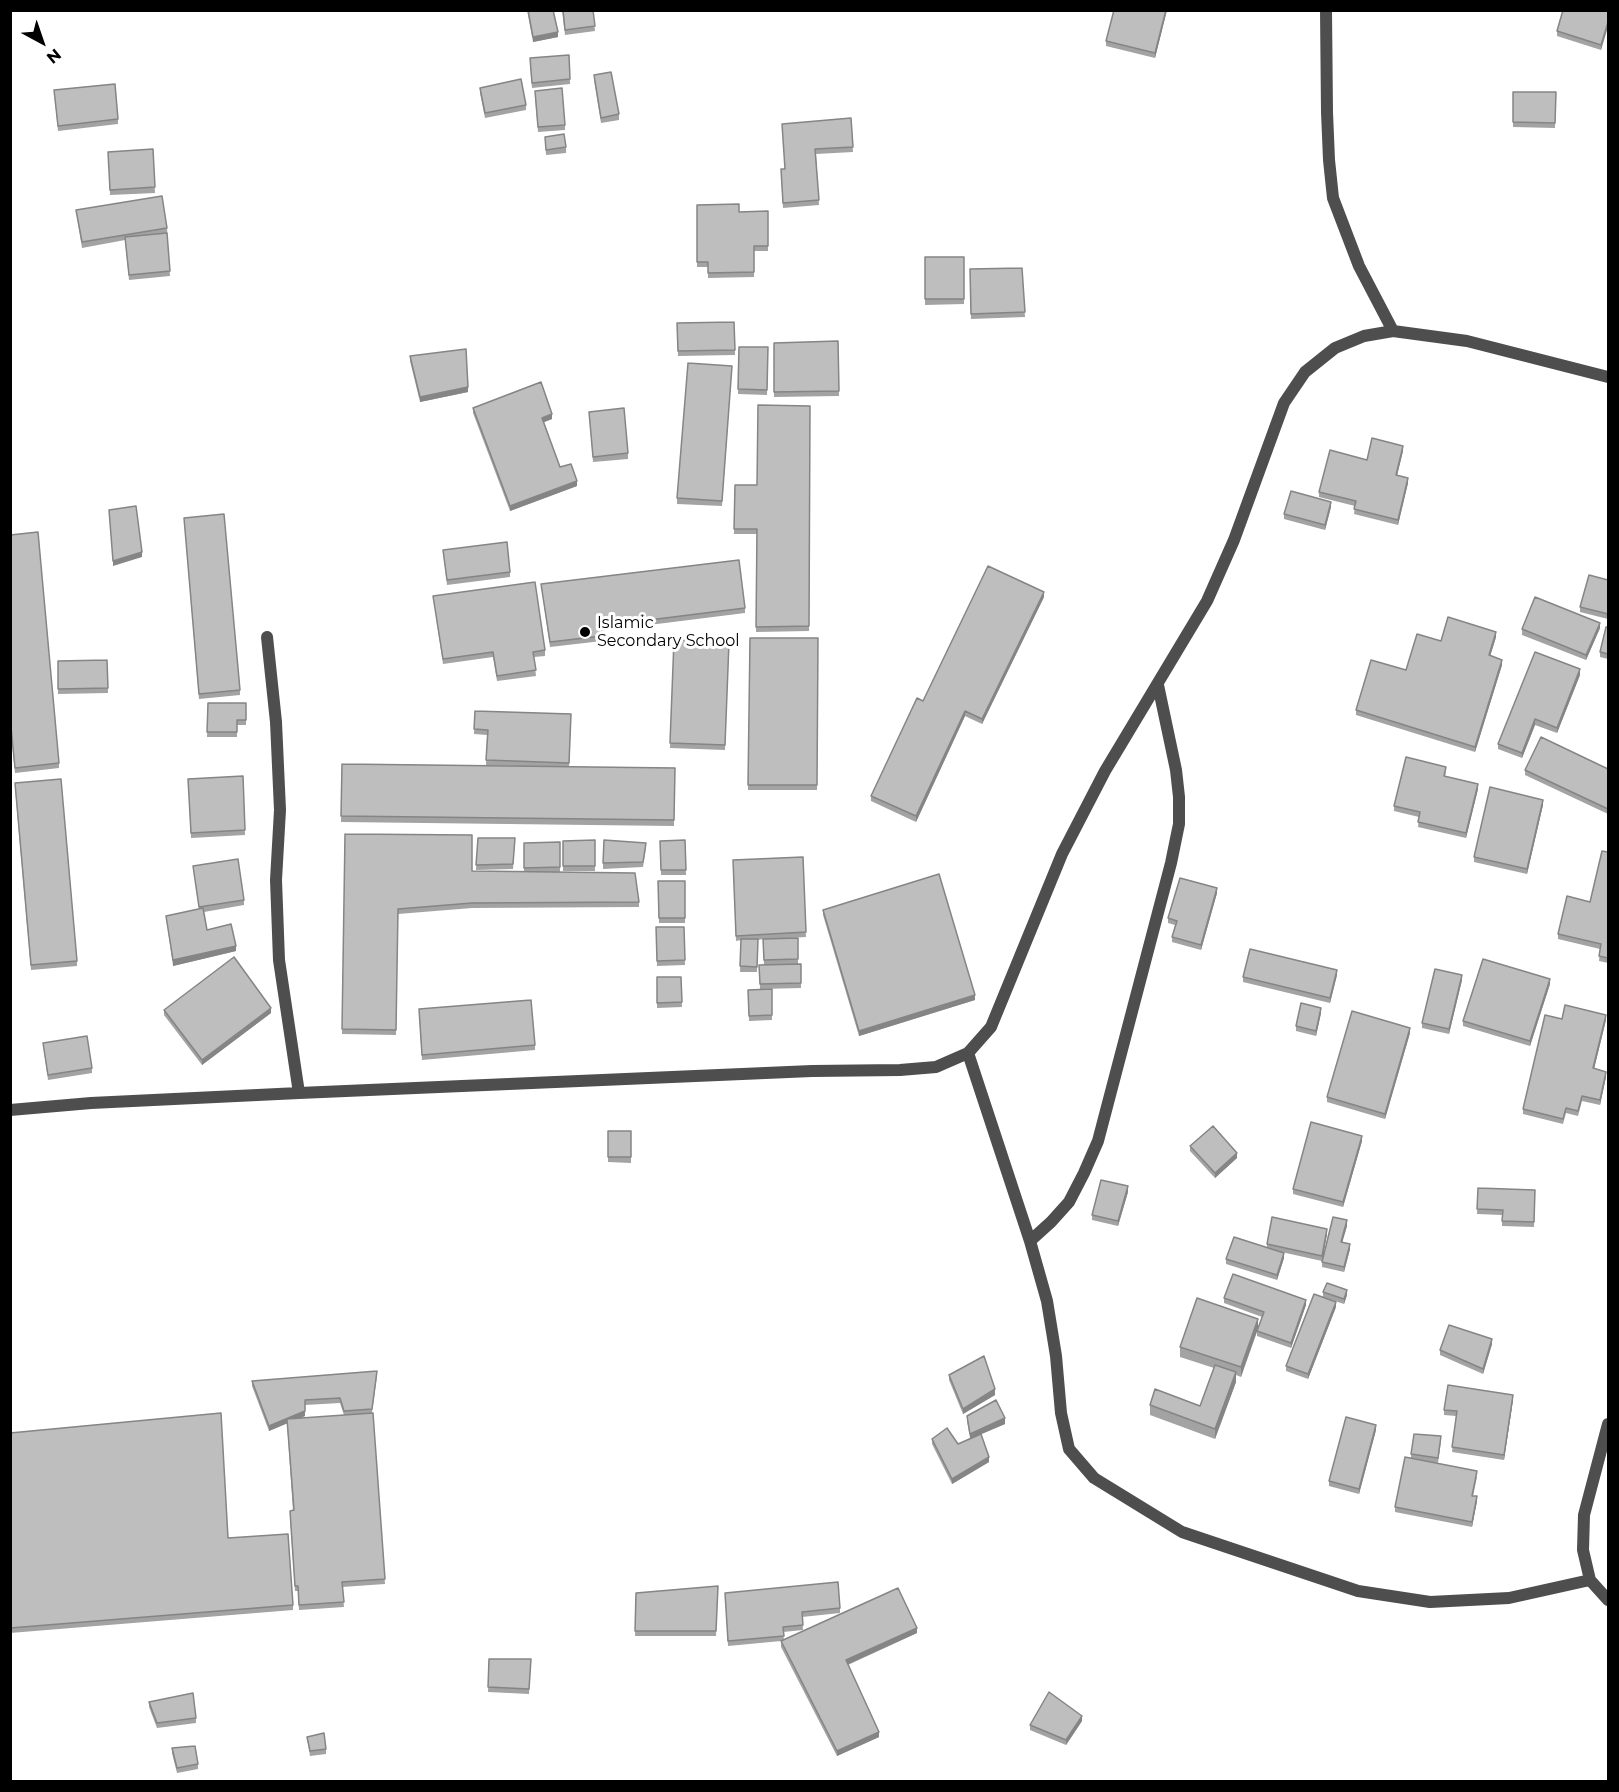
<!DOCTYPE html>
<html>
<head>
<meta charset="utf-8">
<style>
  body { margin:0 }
  #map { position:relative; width:1619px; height:1792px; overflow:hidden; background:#fff; font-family:Montserrat,sans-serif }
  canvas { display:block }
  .frame { position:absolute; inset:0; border:12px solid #000; pointer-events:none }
  .north { position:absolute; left:12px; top:12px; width:60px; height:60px; -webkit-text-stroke:4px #fff; paint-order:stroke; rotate:140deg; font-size:16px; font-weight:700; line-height:24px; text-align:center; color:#000 }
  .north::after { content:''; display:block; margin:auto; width:21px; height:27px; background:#000; clip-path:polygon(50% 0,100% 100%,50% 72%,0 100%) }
</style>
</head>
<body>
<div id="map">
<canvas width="1619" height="1792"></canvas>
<div class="frame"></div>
<div class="north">N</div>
</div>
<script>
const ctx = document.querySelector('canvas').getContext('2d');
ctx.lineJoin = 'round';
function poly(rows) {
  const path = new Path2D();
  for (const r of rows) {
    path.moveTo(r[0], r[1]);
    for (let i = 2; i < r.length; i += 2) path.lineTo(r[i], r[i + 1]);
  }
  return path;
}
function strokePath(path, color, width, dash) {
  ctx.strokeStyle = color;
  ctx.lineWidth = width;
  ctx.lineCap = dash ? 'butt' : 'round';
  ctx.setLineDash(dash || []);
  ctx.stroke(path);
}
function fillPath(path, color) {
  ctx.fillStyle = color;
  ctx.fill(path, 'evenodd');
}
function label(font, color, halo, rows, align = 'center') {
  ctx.font = font + ' Montserrat,sans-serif';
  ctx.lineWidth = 6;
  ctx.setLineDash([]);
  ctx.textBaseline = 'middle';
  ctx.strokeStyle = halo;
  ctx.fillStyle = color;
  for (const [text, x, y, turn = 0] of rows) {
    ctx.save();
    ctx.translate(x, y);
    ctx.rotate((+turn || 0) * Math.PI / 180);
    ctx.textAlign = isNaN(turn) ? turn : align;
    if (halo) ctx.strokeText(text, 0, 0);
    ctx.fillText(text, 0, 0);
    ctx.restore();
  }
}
strokePath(poly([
  [1326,10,1327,112,1329,160,1333,198,1359,266,1393,331],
  [267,637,276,722,280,810,276,880,279,960,299,1093],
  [968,1053,1030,1241,1047,1301,1056,1356,1061,1413,1069,1449,1094,1478,1182,1532,1358,1591,1430,1602,1509,1598,1590,1580],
  [10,1110,91,1103,299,1093,812,1071,900,1070,936,1067,968,1053,991,1027,1062,854,1105,771,1207,601,1234,540,1284,403,1305,372,1335,348,1364,336,1393,331,1467,341,1608,377],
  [1030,1241,1051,1222,1069,1202,1084,1173,1098,1141,1171,863,1179,824,1179,797,1176,770,1158,685],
  [1608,1424,1584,1515,1583,1550,1590,1580,1608,1600]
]), '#4e4e4e', 12);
fillPath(poly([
  [527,10,553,10,558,37,533,42],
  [562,10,593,10,595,31,565,35],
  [1167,10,1155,58,1106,46,1106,41],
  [1608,10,1601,50,1557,36,1557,31],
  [530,63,570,79,570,84,532,88],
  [594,75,619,114,619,120,601,123,594,80],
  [480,88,526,105,526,110,485,118,480,93],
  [54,90,118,119,118,124,58,131],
  [1513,92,1556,92,1555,128,1513,127],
  [535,96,565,125,565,130,538,132],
  [851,118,853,152,816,154,819,205,783,208,781,174,784,169],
  [545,137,566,147,566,153,546,155],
  [153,149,155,193,110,195,108,152],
  [697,205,739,212,768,211,768,251,754,251,754,277,708,278,708,267,697,267],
  [76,210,167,228,170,276,129,280,125,240,82,248],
  [925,257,964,257,964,304,925,305],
  [1022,268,1025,317,971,319,970,269],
  [734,322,735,355,678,356,677,323],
  [838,341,839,396,774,397,774,343],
  [739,347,768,347,767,395,738,394],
  [410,356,468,392,420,402,410,361],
  [732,366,722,506,677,504,677,498],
  [810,406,809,631,756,632,757,534,734,534,735,485,757,485],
  [473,408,552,419,544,422,560,467,577,486,510,511,473,413],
  [589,412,628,453,628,459,593,462],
  [1403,451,1397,475,1408,483,1398,525,1354,514,1355,506,1319,497,1319,492,1367,460],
  [1331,507,1325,530,1284,519,1284,514],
  [184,518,240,690,240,695,199,699],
  [10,535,59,763,59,768,15,773,10,722],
  [443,550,510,572,510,577,447,585],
  [1608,580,1608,619,1580,612,1580,607],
  [541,584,745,608,745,613,601,631,602,641,550,647],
  [433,596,545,650,545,656,534,657,536,676,497,681,493,657,443,664],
  [1044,597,982,724,965,716,916,822,871,801,871,796,923,701],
  [1608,627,1608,659,1600,657,1600,652],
  [1600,628,1586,660,1522,635,1522,629],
  [1496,637,1490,656,1502,665,1475,752,1356,715,1356,710,1441,641],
  [750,638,818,638,817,790,748,790],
  [674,640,729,642,725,750,670,748],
  [107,660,108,693,58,694,58,661],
  [1580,675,1557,733,1535,725,1522,758,1498,749,1498,744],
  [208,703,246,703,246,725,237,725,237,737,207,737],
  [475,711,571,714,569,767,675,768,674,826,341,822,342,764,519,766,486,765,487,735,474,734],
  [1608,769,1608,814,1525,775,1525,770],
  [1446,772,1445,776,1478,789,1466,838,1418,827,1419,817,1394,811,1394,806],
  [243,776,245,835,191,838,188,779],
  [15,788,77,961,77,966,31,970],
  [1543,805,1527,874,1474,862,1474,857],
  [345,834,472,871,524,871,524,843,560,842,560,872,639,902,639,907,472,908,398,914,396,1035,342,1034],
  [478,838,515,838,513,869,476,870],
  [595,840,595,871,563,871,563,841],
  [685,840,686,875,661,875,660,841],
  [646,848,643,867,603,869,603,863],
  [1608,852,1608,963,1599,961,1600,949,1558,939,1558,934,1590,902],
  [803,857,806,937,771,939,798,938,798,964,801,964,801,988,760,989,759,965,764,965,763,939,758,940,757,972,740,972,741,940,736,941,733,860],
  [193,866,244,900,244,905,204,912,207,930,236,951,173,966,166,916,199,909],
  [658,881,685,881,685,923,659,923],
  [1217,893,1201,950,1172,942,1172,937,1175,925,1168,923,1168,918],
  [823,910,975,1000,859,1036,823,915],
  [656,927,684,927,685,965,657,966],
  [1337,975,1330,1003,1243,982,1243,977],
  [657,977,681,977,682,1007,657,1008],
  [1462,980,1449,1034,1422,1028,1422,1023],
  [1550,984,1530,1046,1463,1026,1463,1021],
  [772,989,772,1020,749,1021,748,990],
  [164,1010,271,1013,202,1065,164,1015],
  [1321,1013,1316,1036,1296,1031,1296,1026],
  [419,1014,535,1045,535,1050,422,1060],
  [1562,1019,1606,1020,1594,1069,1606,1077,1600,1105,1582,1101,1578,1116,1566,1113,1563,1124,1523,1114,1523,1109],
  [1410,1033,1385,1119,1327,1102,1327,1097],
  [43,1043,92,1068,92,1073,48,1080],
  [608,1131,631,1131,631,1163,608,1162],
  [1362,1141,1343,1207,1293,1194,1293,1189],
  [1190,1146,1237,1158,1215,1178,1190,1151],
  [1478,1188,1535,1190,1534,1227,1502,1226,1502,1215,1477,1214],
  [1128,1192,1118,1226,1092,1220,1092,1215],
  [1347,1226,1342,1242,1350,1249,1344,1272,1322,1267,1322,1262],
  [1327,1234,1322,1261,1277,1251,1284,1258,1277,1280,1226,1264,1226,1259,1267,1248,1267,1244],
  [1323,1292,1347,1295,1344,1304,1323,1297],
  [1224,1298,1306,1305,1291,1348,1257,1336,1257,1331,1262,1317,1224,1303],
  [1336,1307,1308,1379,1286,1371,1286,1366],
  [1258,1319,1241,1377,1236,1375,1236,1382,1215,1439,1150,1415,1150,1405,1200,1406,1214,1368,1180,1357,1180,1347],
  [1492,1344,1483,1374,1440,1355,1440,1350],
  [949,1375,995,1395,963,1414,949,1380],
  [377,1376,372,1413,385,1584,342,1587,344,1607,299,1610,298,1591,295,1591,290,1516,293,1511,287,1423,269,1431,252,1386,252,1381],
  [340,1403,344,1415,298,1419,305,1416,305,1405],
  [1513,1400,1504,1460,1452,1452,1456,1416,1444,1415,1444,1410],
  [967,1416,1005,1424,981,1434,989,1462,952,1484,932,1444,932,1439,958,1444,970,1438,967,1421],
  [1376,1430,1359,1494,1329,1486,1329,1481],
  [10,1433,228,1538,293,1605,293,1610,10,1633],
  [1441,1441,1438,1463,1422,1461,1477,1477,1473,1496,1477,1501,1472,1527,1395,1512,1395,1507,1411,1458,1411,1454],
  [718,1586,716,1636,635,1636,636,1593],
  [725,1593,840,1608,840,1613,802,1617,803,1630,783,1632,784,1640,917,1633,848,1665,879,1737,837,1756,781,1647,781,1641,728,1646],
  [489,1659,531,1659,529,1694,488,1692],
  [149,1702,196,1718,196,1723,157,1728,149,1707],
  [1082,1721,1066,1745,1030,1730,1030,1725],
  [307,1737,326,1749,326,1754,310,1756],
  [172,1748,198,1764,198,1769,177,1773,172,1753]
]), '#a3a3a3');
fillPath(poly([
  [1166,10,1167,10,1155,58,1155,53],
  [1608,22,1608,27,1601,50,1601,45],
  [558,32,558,37,533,42,533,37],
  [468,387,468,392,420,402,420,397],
  [552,414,552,419,542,423,542,418],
  [1403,446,1403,451,1396,480,1396,475],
  [1408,478,1408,483,1398,525,1398,520],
  [577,481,577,486,510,511,510,506],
  [1331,502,1331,507,1325,530,1325,525],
  [142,552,142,557,113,566,113,561],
  [1044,592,1044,597,982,724,982,719],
  [1600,623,1600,628,1586,660,1586,655],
  [1496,632,1496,637,1489,660,1489,655],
  [1502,660,1502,665,1475,752,1475,747],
  [1580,669,1580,675,1557,733,1557,728],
  [965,711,965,716,916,822,916,816],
  [1535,719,1535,725,1522,758,1522,753],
  [1478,784,1478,789,1466,838,1466,833],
  [1543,800,1543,805,1527,874,1527,869],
  [1217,888,1217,893,1201,950,1201,945],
  [236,946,236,951,173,966,173,960],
  [1337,970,1337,975,1330,1003,1330,998],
  [1462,975,1462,980,1449,1034,1449,1029],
  [1550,979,1550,984,1530,1046,1530,1041],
  [975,995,975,1000,859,1036,859,1031],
  [271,1008,271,1013,202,1065,202,1060],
  [1321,1008,1321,1013,1316,1036,1316,1031],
  [1606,1015,1606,1020,1593,1073,1593,1068],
  [1410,1028,1410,1033,1385,1119,1385,1114],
  [1606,1072,1606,1077,1600,1105,1600,1100],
  [1362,1136,1362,1141,1343,1207,1343,1202],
  [1237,1153,1237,1158,1215,1178,1215,1173],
  [1128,1186,1128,1192,1118,1226,1118,1221],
  [1347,1220,1347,1226,1341,1247,1341,1242],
  [1327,1229,1327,1234,1322,1261,1322,1256],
  [1350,1244,1350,1249,1344,1272,1344,1267],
  [1284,1253,1284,1258,1277,1280,1277,1275],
  [1347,1290,1347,1295,1344,1304,1344,1299],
  [1306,1300,1306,1305,1291,1348,1291,1343],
  [1336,1302,1336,1307,1308,1379,1308,1374],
  [1258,1319,1258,1329,1241,1377,1241,1367],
  [1492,1339,1492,1344,1483,1374,1483,1369],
  [1236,1372,1236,1382,1215,1439,1215,1429],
  [995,1389,995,1395,963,1414,963,1409],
  [1513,1395,1513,1400,1504,1460,1504,1455],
  [305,1400,305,1416,269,1431,269,1426],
  [1005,1418,1005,1424,970,1439,970,1434],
  [1376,1425,1376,1430,1359,1494,1359,1489],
  [989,1457,989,1462,952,1484,952,1479],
  [1477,1496,1477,1501,1472,1527,1472,1522],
  [917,1628,917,1633,846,1665,846,1660],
  [1082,1716,1082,1721,1066,1745,1066,1740],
  [879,1732,879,1737,837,1756,837,1751]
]), '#858585');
const building = poly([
  [528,10,553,10,558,32,533,37,528,10],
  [563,10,593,10,595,26,565,30,563,10],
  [1114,10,1166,10,1155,53,1106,41,1114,10],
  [1563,10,1608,10,1608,22,1601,45,1557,31,1563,10],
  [569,55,570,79,532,83,530,58,569,55],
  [611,72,619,114,601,118,594,75,611,72],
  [521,79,526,105,485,113,480,88,521,79],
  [115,84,118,119,58,126,54,90,115,84],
  [562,88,565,125,538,127,535,91,562,88],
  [1513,92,1556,92,1555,123,1513,122,1513,92],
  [851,118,853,147,815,149,819,200,783,203,781,169,785,169,782,124,851,118],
  [564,134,566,147,546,150,545,137,564,134],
  [153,149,155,187,110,190,108,152,153,149],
  [162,196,167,228,82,242,76,210,162,196],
  [739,204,739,212,768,211,768,246,754,246,754,272,708,273,708,262,697,262,697,205,739,204],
  [167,233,170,271,129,275,125,237,167,233],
  [925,257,964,257,964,299,925,299,925,257],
  [1022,268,1025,312,971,314,970,269,1022,268],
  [734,322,735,350,678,351,677,323,734,322],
  [838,341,839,391,774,392,774,343,838,341],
  [739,347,768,347,767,390,738,389,739,347],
  [466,349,468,387,420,397,410,356,466,349],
  [688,363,732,366,722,501,677,498,688,363],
  [541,382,552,414,542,418,560,467,571,464,577,481,510,506,473,408,541,382],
  [758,405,810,406,809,626,756,627,757,529,734,529,735,485,757,485,758,405],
  [624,408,628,453,593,457,589,412,624,408],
  [1372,438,1403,446,1396,475,1408,478,1398,520,1354,509,1356,501,1319,492,1330,450,1367,460,1372,438],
  [1291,491,1331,502,1325,525,1284,514,1291,491],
  [136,506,142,552,113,561,109,510,136,506],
  [224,514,240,690,199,694,184,518,224,514],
  [38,532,59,763,15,768,10,717,10,535,38,532],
  [507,542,510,572,447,580,443,550,507,542],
  [739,560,745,608,601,626,602,636,550,642,541,584,739,560],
  [988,566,1044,592,982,719,965,711,916,816,871,796,917,698,923,701,988,566],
  [1589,575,1608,580,1608,614,1580,607,1589,575],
  [535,582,545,650,533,652,536,670,497,676,493,652,443,659,433,596,535,582],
  [1535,597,1600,623,1586,655,1522,629,1535,597],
  [1448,617,1496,632,1489,655,1502,660,1475,747,1356,710,1371,660,1406,670,1417,634,1441,641,1448,617],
  [1606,627,1608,627,1608,654,1600,652,1606,627],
  [750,638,818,638,817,785,748,785,750,638],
  [674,640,729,642,725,745,670,743,674,640],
  [1535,652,1580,669,1557,728,1535,719,1522,753,1498,744,1535,652],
  [107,660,108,688,58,689,58,661,107,660],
  [208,703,246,703,246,720,237,720,237,732,207,732,208,703],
  [475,711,571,714,569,763,486,760,488,730,474,729,475,711],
  [1541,737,1608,769,1608,809,1525,770,1541,737],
  [1406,757,1446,767,1444,776,1478,784,1466,833,1418,822,1420,812,1394,806,1406,757],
  [342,764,675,768,674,820,341,816,342,764],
  [243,776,245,830,191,833,188,779,243,776],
  [61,779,77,961,31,965,15,783,61,779],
  [1490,787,1543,800,1527,869,1474,857,1490,787],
  [345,834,472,835,472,871,635,873,639,902,472,903,398,909,396,1030,342,1029,345,834],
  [478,838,515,838,513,864,476,865,478,838],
  [595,840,595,866,563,866,563,841,595,840],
  [604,840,646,843,643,862,603,863,604,840],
  [685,840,686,870,661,870,660,841,685,840],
  [560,842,560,867,524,868,524,843,560,842],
  [1602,851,1608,852,1608,958,1599,956,1601,944,1558,934,1567,896,1590,902,1602,851],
  [803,857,806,932,736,936,733,860,803,857],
  [238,859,244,900,199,907,193,866,238,859],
  [939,874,975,995,859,1031,823,910,939,874],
  [1180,878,1217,888,1201,945,1172,937,1177,921,1168,918,1180,878],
  [658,881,685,881,685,918,659,918,658,881],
  [203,908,207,930,231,924,236,946,173,960,166,916,203,908],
  [656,927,684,927,685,960,657,961,656,927],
  [798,938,798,959,764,960,763,939,798,938],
  [741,939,758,939,757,967,740,966,741,939],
  [1250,949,1337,970,1330,998,1243,977,1250,949],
  [234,957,271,1008,202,1060,164,1010,234,957],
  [1483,959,1550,979,1530,1041,1463,1021,1483,959],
  [801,964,801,983,760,984,759,965,801,964],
  [1435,969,1462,975,1449,1029,1422,1023,1435,969],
  [657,977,681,977,682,1002,657,1003,657,977],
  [772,989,772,1015,749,1016,748,990,772,989],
  [531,1000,535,1045,422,1055,419,1009,531,1000],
  [1301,1003,1321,1008,1316,1031,1296,1026,1301,1003],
  [1565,1005,1606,1015,1593,1068,1606,1072,1600,1100,1582,1096,1578,1111,1566,1108,1563,1119,1523,1109,1545,1015,1562,1019,1565,1005],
  [1352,1011,1410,1028,1385,1114,1327,1097,1352,1011],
  [87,1036,92,1068,48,1075,43,1043,87,1036],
  [1311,1122,1362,1136,1343,1202,1293,1189,1311,1122],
  [1213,1126,1237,1153,1215,1173,1190,1146,1213,1126],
  [608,1131,631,1131,631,1157,608,1157,608,1131],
  [1101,1180,1128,1186,1118,1221,1092,1215,1101,1180],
  [1478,1188,1535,1190,1534,1222,1502,1221,1503,1210,1477,1209,1478,1188],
  [1272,1217,1327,1229,1322,1256,1267,1244,1272,1217],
  [1333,1217,1347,1220,1341,1242,1350,1244,1344,1267,1322,1262,1333,1217],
  [1234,1237,1284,1253,1277,1275,1226,1259,1234,1237],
  [1233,1274,1306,1300,1291,1343,1257,1331,1264,1312,1224,1298,1233,1274],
  [1327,1283,1347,1290,1344,1299,1323,1292,1327,1283],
  [1314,1294,1336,1302,1308,1374,1286,1366,1314,1294],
  [1197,1298,1258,1319,1241,1367,1180,1347,1197,1298],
  [1449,1325,1492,1339,1483,1369,1440,1350,1449,1325],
  [984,1356,995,1389,963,1409,949,1375,984,1356],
  [1215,1365,1236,1372,1215,1429,1150,1405,1155,1389,1200,1406,1215,1365],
  [377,1371,372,1409,344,1411,340,1398,305,1400,305,1411,269,1426,252,1381,377,1371],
  [1448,1385,1513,1395,1504,1455,1452,1447,1457,1411,1444,1410,1448,1385],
  [996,1400,1005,1418,970,1434,967,1416,996,1400],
  [221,1413,228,1538,288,1534,293,1605,10,1628,10,1433,221,1413],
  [373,1413,385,1579,342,1582,344,1602,299,1605,298,1586,295,1586,290,1511,294,1510,287,1419,373,1413],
  [1346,1417,1376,1425,1359,1489,1329,1481,1346,1417],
  [947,1428,958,1444,981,1434,989,1457,952,1479,932,1439,947,1428],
  [1414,1434,1441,1436,1438,1458,1411,1454,1414,1434],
  [1405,1457,1477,1471,1472,1496,1477,1496,1472,1522,1395,1507,1405,1457],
  [838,1582,840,1608,802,1612,803,1625,783,1627,784,1636,728,1641,725,1593,838,1582],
  [718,1586,716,1631,635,1631,636,1593,718,1586],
  [898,1588,917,1628,846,1660,879,1732,837,1751,781,1641,898,1588],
  [489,1659,531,1659,529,1689,488,1687,489,1659],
  [1049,1692,1082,1716,1066,1740,1030,1725,1049,1692],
  [193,1693,196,1718,157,1723,149,1702,193,1693],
  [324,1733,326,1749,310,1751,307,1737,324,1733],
  [195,1746,198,1764,177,1768,172,1748,195,1746]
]);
fillPath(building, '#bebebe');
strokePath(building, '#858585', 1.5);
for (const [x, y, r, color] of [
  [585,632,6,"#000"]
]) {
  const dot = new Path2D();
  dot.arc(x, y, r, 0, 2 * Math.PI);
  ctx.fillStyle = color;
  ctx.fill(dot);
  strokePath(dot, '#fff', 2);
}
label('16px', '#000', '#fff', [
  ["Islamic",597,623],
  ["Secondary School",597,641]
], 'left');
</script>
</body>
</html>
